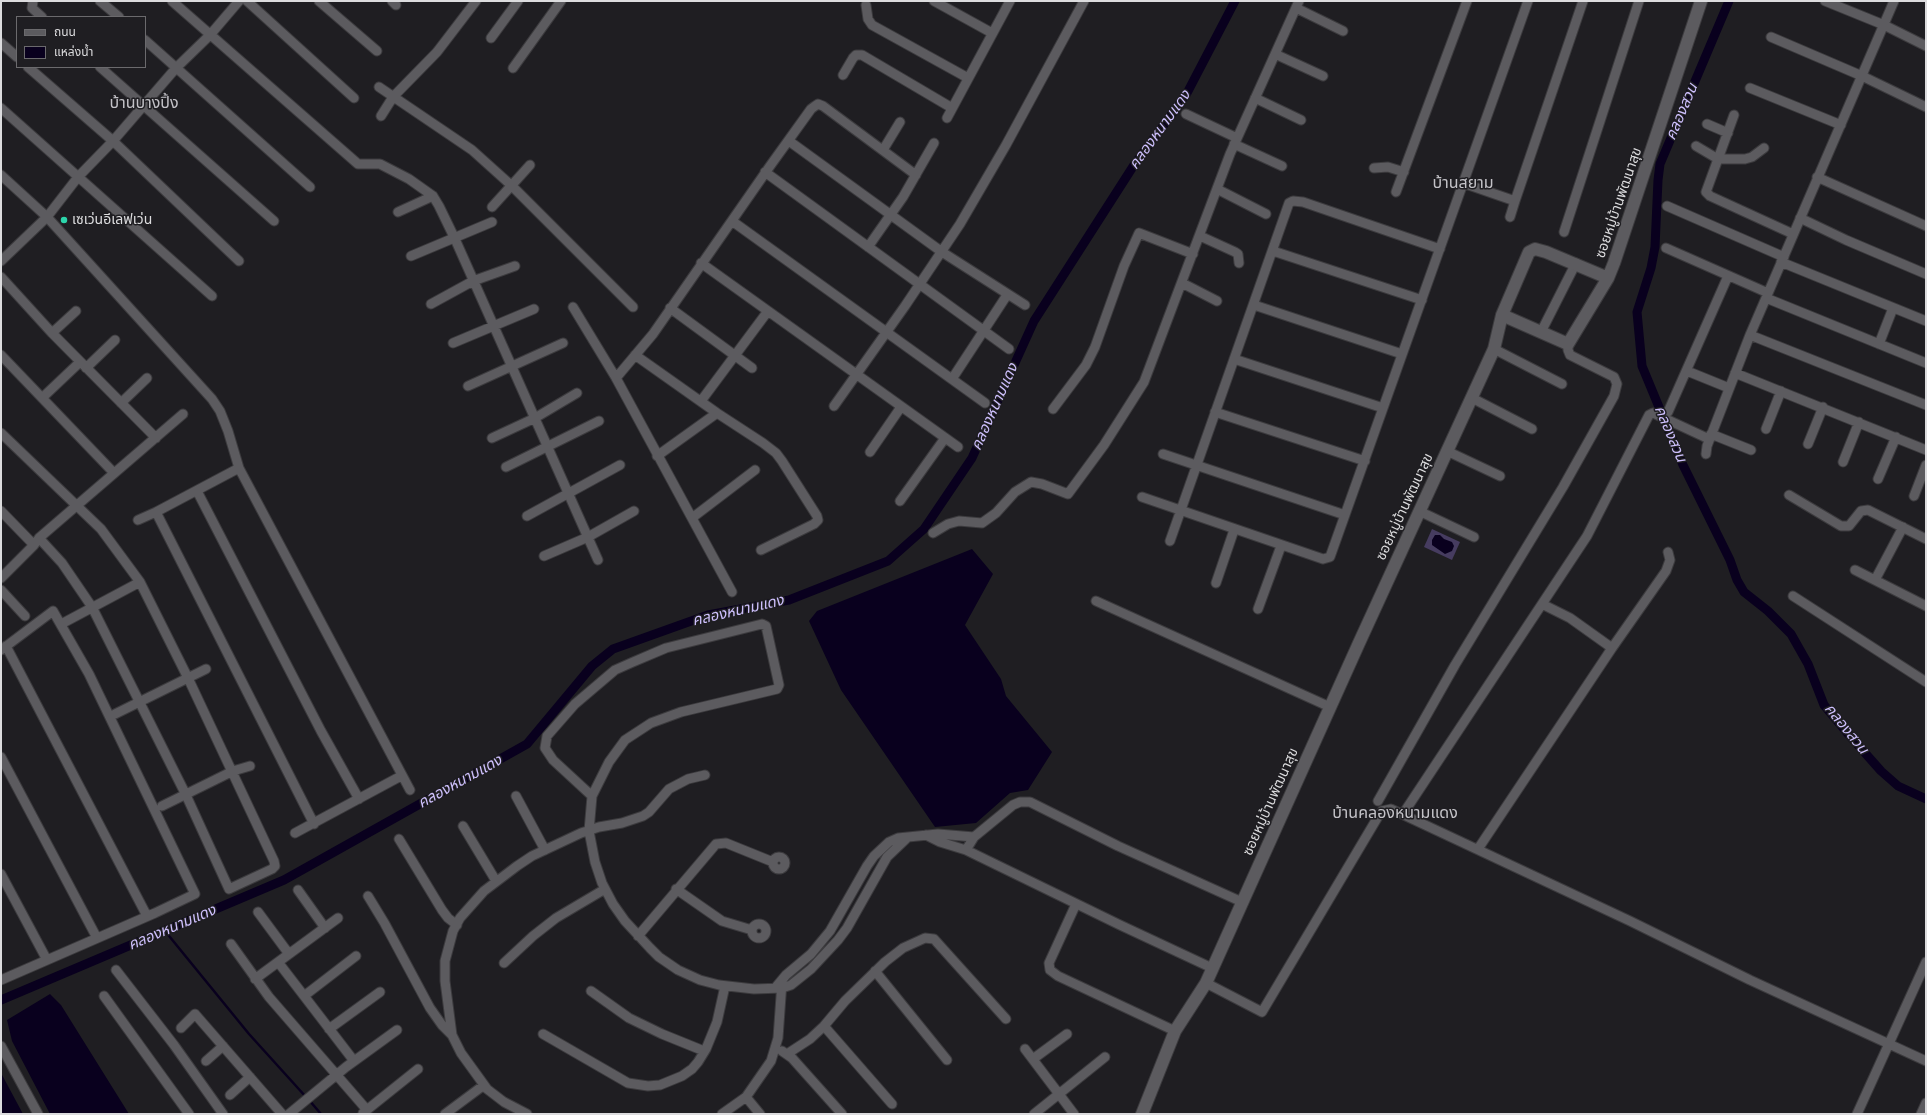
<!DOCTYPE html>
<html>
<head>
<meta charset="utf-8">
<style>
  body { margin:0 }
  #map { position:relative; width:1927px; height:1115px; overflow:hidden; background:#1f1e22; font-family:Helvetica,"Noto Sans Thai",sans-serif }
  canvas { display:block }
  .frame { position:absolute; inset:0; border:2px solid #dcdcde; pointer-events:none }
  .legend { position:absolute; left:16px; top:16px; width:130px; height:52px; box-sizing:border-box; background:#1f1e22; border:1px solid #6b6a6d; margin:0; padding:5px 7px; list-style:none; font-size:12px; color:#dcdcde }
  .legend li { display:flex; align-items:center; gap:8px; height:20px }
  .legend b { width:20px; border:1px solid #6b6a6d }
</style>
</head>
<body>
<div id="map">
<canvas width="1927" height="1115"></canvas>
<div class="frame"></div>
<ul class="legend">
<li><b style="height:5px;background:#5c5b5f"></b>ถนน</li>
<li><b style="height:11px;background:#09001e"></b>แหล่งน้ำ</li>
</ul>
</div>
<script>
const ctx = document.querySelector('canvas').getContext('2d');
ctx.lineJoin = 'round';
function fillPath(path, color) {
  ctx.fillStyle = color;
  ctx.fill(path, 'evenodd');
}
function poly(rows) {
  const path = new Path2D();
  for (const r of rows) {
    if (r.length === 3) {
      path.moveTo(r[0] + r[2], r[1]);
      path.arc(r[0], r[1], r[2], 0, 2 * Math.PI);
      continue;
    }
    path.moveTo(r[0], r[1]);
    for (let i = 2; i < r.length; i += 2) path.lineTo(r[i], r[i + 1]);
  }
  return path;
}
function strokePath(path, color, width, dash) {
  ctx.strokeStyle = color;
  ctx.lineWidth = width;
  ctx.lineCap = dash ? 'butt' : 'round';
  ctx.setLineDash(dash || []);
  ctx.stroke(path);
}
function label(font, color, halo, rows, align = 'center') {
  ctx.font = font + ' Helvetica,"Noto Sans Thai",sans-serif';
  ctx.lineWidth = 3;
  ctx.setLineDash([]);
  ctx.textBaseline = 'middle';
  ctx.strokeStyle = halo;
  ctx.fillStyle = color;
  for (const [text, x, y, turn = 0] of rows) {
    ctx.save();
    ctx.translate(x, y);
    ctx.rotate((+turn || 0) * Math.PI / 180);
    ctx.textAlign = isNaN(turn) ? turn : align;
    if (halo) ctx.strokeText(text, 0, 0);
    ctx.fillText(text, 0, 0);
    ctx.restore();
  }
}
fillPath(poly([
  [1432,529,1460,542,1452,560,1424,547]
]), '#463c60');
fillPath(poly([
  [1435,535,1440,535,1444,539,1452,542,1454,546,1452,551,1445,554,1432,545,1432,540],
  [972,549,993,574,965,625,1001,679,1006,696,1052,752,1028,790,1010,793,976,823,935,827,841,690,809,621,817,611],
  [50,994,61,1005,129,1114,50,1114,12,1041,7,1020],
  [1,1073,23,1114,1,1114]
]), '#09001e');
strokePath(poly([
  [165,931,249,1034,306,1097],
  [309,1100,321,1114]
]), '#09001e', 2.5);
strokePath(poly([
  [1729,1,1660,164,1658,180,1655,247,1651,268,1637,312,1642,366,1683,465,1730,560,1737,580,1744,592,1768,611,1791,634,1808,664,1824,705,1850,736,1881,771,1898,786,1926,799],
  [1,1000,284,880,527,744,592,666,613,649,708,615,789,600,888,561,924,529,972,458,1034,321,1134,165,1186,95,1235,1]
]), '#09001e', 9);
const street = poly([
  [33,1,32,8,42,17],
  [100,1,119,17],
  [172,1,358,164,380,164,409,179,433,196,439,206,455,239,598,560],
  [247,1,354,98],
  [319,1,377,51],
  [392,1,396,5],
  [934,1,992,33],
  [1825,1,1884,25,1926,46],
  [866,5,868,19,872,25,968,78],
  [1296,8,1343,31],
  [1771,37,1862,76,1926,107],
  [491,38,518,1],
  [145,40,310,187],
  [1,43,17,57],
  [1275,54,1323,76],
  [28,67,113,141,239,261],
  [100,67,274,221],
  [513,68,561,1],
  [843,75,853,58,856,55,862,55,952,108],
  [379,87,472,150,512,186,633,307],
  [1750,88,1841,125],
  [1255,98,1301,120],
  [1,108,212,296],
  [1186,114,1237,138],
  [1734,115,1706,192,1710,196,1793,234],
  [381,116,393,97,437,52,476,1],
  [947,118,1010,1],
  [1707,124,1728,133],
  [789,141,942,252,1025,305],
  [1234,144,1282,166],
  [1696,146,1718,159,1745,159,1752,157,1764,148],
  [883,150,900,122],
  [1374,168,1388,167,1404,172],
  [765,172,1009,349],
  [1,175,47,217,212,399,220,411,228,431,239,468,410,790],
  [1817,177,1926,226],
  [1463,183,1515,201,1583,1],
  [1217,189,1266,214],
  [1396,192,1467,1],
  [1667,206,1784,257],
  [492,207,530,165],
  [398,212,433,196],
  [1510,217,1515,201],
  [1800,218,1846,240,1926,274],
  [732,221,985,403],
  [1564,232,1639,1],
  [1200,236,1235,252,1238,254,1239,263],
  [868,247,903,197,934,143],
  [1666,248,1768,293],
  [1273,251,1422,300],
  [411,256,492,222],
  [1,261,47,217,78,177,113,141,176,68,210,35,239,1],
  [1781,262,1926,321],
  [701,263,958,447],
  [1,277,52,333,156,438],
  [1182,283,1217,301],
  [1766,298,1926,363],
  [431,304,473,281,515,266],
  [1254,305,1402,354],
  [573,307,616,378,732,592],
  [670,308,752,368],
  [1541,332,1576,263],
  [52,333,76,311],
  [1750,335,1926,405],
  [453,343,534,309],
  [1879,344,1893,308],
  [1494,349,1562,384],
  [1,355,114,473],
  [635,355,717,413,763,443,776,453,782,461,817,516,818,520,814,524,761,550],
  [1234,359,1383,408],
  [86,368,115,340],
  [1687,371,1729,388],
  [1735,373,1926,450],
  [616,378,653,334,770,166,811,109,815,106,818,104,823,106,916,175],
  [952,379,1007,295],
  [468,386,563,343],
  [42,398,80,362],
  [1472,398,1532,429],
  [701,401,768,311],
  [121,403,147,378],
  [834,406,905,306,960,224,1006,145,1084,1],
  [1053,409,1086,365,1095,347,1124,266,1139,233,1193,254],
  [1215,412,1365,461],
  [1668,412,1728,276],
  [1766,429,1781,391],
  [1,433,101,529,140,582,188,678,274,861,275,866,272,869,229,889,186,795,92,607,62,563,39,538],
  [1711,434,1751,450],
  [492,438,535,418,577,393],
  [1808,444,1823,407],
  [1447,450,1449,452,1500,476],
  [870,452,901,407],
  [1163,454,1345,515],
  [1706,454,1707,446,1750,335,1894,1],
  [657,456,717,413],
  [1843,462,1859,422],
  [506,467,599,421],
  [1878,479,1896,437],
  [197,491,321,731,359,799],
  [1789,495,1841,526,1849,526,1861,511,1868,510,1926,539],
  [1914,496,1926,465],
  [1142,497,1323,559,1330,557,1528,1],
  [900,501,945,438],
  [1,511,34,545],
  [1419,511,1474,537],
  [156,512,314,824],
  [527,516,620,465],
  [692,518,755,470],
  [138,520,156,512,239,468],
  [933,533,948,524,959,521,982,523,996,513,1015,492,1031,482,1042,484,1068,494,1104,445,1144,382,1230,154,1299,1],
  [1170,541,1289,203,1293,201,1303,202,1440,249],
  [544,556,588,537,634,511],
  [1855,570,1926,606],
  [1,578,34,545,39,538,183,414],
  [1875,580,1903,527],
  [1216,583,1234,530],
  [1,590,25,616],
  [1793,596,1926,682],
  [1096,601,1330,707],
  [1542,604,1570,618,1612,648],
  [1258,609,1281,546],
  [65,622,140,582],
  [6,646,147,916],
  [1,650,53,611,89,674,195,894,155,913,1,980],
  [115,714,206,669],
  [1,757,97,938],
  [516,796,545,850],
  [592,796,553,760,545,748,547,736,575,704,615,670,633,662,666,648,762,624,766,626,779,685,777,689,681,712,651,723,625,740,609,762,592,796,589,831,595,862,602,883,613,904,625,921,650,948,659,957,678,970,700,980,719,985,754,989,782,988,791,985,811,969,838,940,847,928,887,857,908,837],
  [1378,801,1455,665,1563,487,1614,396,1617,384,1614,377,1570,355,1568,350,1568,344],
  [162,806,233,771,250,766],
  [1403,814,1587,536,1649,415,1653,413,1709,439],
  [463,826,496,881],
  [295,833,401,776],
  [926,835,940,842,966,850,974,837,1013,805,1020,802,1030,802,1118,846,1242,902],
  [399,839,442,910,448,918,457,925],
  [1478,849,1612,648,1666,571,1670,560,1668,552],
  [966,850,1120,925,1212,968],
  [779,863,6],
  [1,874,47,960],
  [676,889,722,921,752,930],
  [298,890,325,928],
  [368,896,385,924,430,1008,442,1025,452,1035],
  [1076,904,1049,963,1050,970,1058,976,1175,1031],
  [258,912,289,954],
  [759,931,7],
  [638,936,716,844,726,843,773,862],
  [231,944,269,997,367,1110],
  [278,962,354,1061],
  [504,963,533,936,556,918,605,889],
  [116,970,174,1045,223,1114],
  [875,971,947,1060],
  [255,979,338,918],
  [1206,983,1262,1012,1379,815,1382,811,1391,809,1630,921,1750,980,1926,1061],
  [776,987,786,975,811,954,830,931,867,866,874,856,889,842,898,838,938,834,974,837],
  [591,991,629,1018,662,1034,704,1051],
  [104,996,189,1114],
  [304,996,356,956],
  [824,1026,892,1104],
  [181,1028,195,1014,282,1114],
  [329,1029,380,992],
  [543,1034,628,1083,648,1086,660,1085,682,1076,692,1069,698,1062,706,1049,717,1022,725,986],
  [1,1046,38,1114],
  [1025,1049,1074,1114],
  [782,1051,792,1058,842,1114],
  [787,1054,810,1039,824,1026,845,1001,885,962,903,948,925,938,934,939,1006,1019],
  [1033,1059,1067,1034],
  [206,1061,223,1046],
  [230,1095,250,1077],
  [746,1097,760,1114],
  [363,1113,418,1069],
  [289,1114,346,1067,397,1030],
  [445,1114,484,1085],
  [527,1114,504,1102,487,1089,461,1053,452,1035,445,981,445,961,453,931,460,918,484,891,517,866,532,856,581,833,599,827,622,823,643,816,649,812,669,789,688,779,705,775],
  [722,1114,746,1097,771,1061,778,1038,782,982],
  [1034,1114,1105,1057],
  [1857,1114,1926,962],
  [1921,1114,1926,1103]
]);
const secondary = poly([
  [1502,315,1568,344,1608,278,1614,263,1701,1],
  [1142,1114,1175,1031,1206,983,1359,643,1494,349,1502,315,1529,252,1535,249,1546,252,1608,278]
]);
strokePath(street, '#3c3b3e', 11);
strokePath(secondary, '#3c3b3e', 14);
strokePath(street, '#5c5b5f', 9);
strokePath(secondary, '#5c5b5f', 12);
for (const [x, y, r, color] of [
  [64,220,4,"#2cd5ab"]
]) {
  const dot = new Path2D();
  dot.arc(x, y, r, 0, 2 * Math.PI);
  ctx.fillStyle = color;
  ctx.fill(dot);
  strokePath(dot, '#1f1e22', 1.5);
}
label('14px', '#dcdcde', '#1f1e22', [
  ["ซอยหมู่บ้านพัฒนาสุข",1619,203,-71],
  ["ซอยหมู่บ้านพัฒนาสุข",1405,507,-65],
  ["ซอยหมู่บ้านพัฒนาสุข",1271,802,-66]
]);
label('14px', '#dcdcde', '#1f1e22', [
  ["เซเว่นอีเลฟเว่น",72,220]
], 'left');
label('italic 15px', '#cec0fd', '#1f1e22', [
  ["คลองสวน",1682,112,-67],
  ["คลองหนามแดง",1160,130,-54],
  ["คลองหนามแดง",995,407,-66],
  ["คลองสวน",1670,434,67],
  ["คลองหนามแดง",738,611,-13],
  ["คลองสวน",1846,729,51],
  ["คลองหนามแดง",460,782,-29],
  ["คลองหนามแดง",172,928,-23]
]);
label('16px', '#c3c2c7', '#1f1e22', [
  ["บ้านบางปิ้ง",144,104],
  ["บ้านสยาม",1463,184],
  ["บ้านคลองหนามแดง",1395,814]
]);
</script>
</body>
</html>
